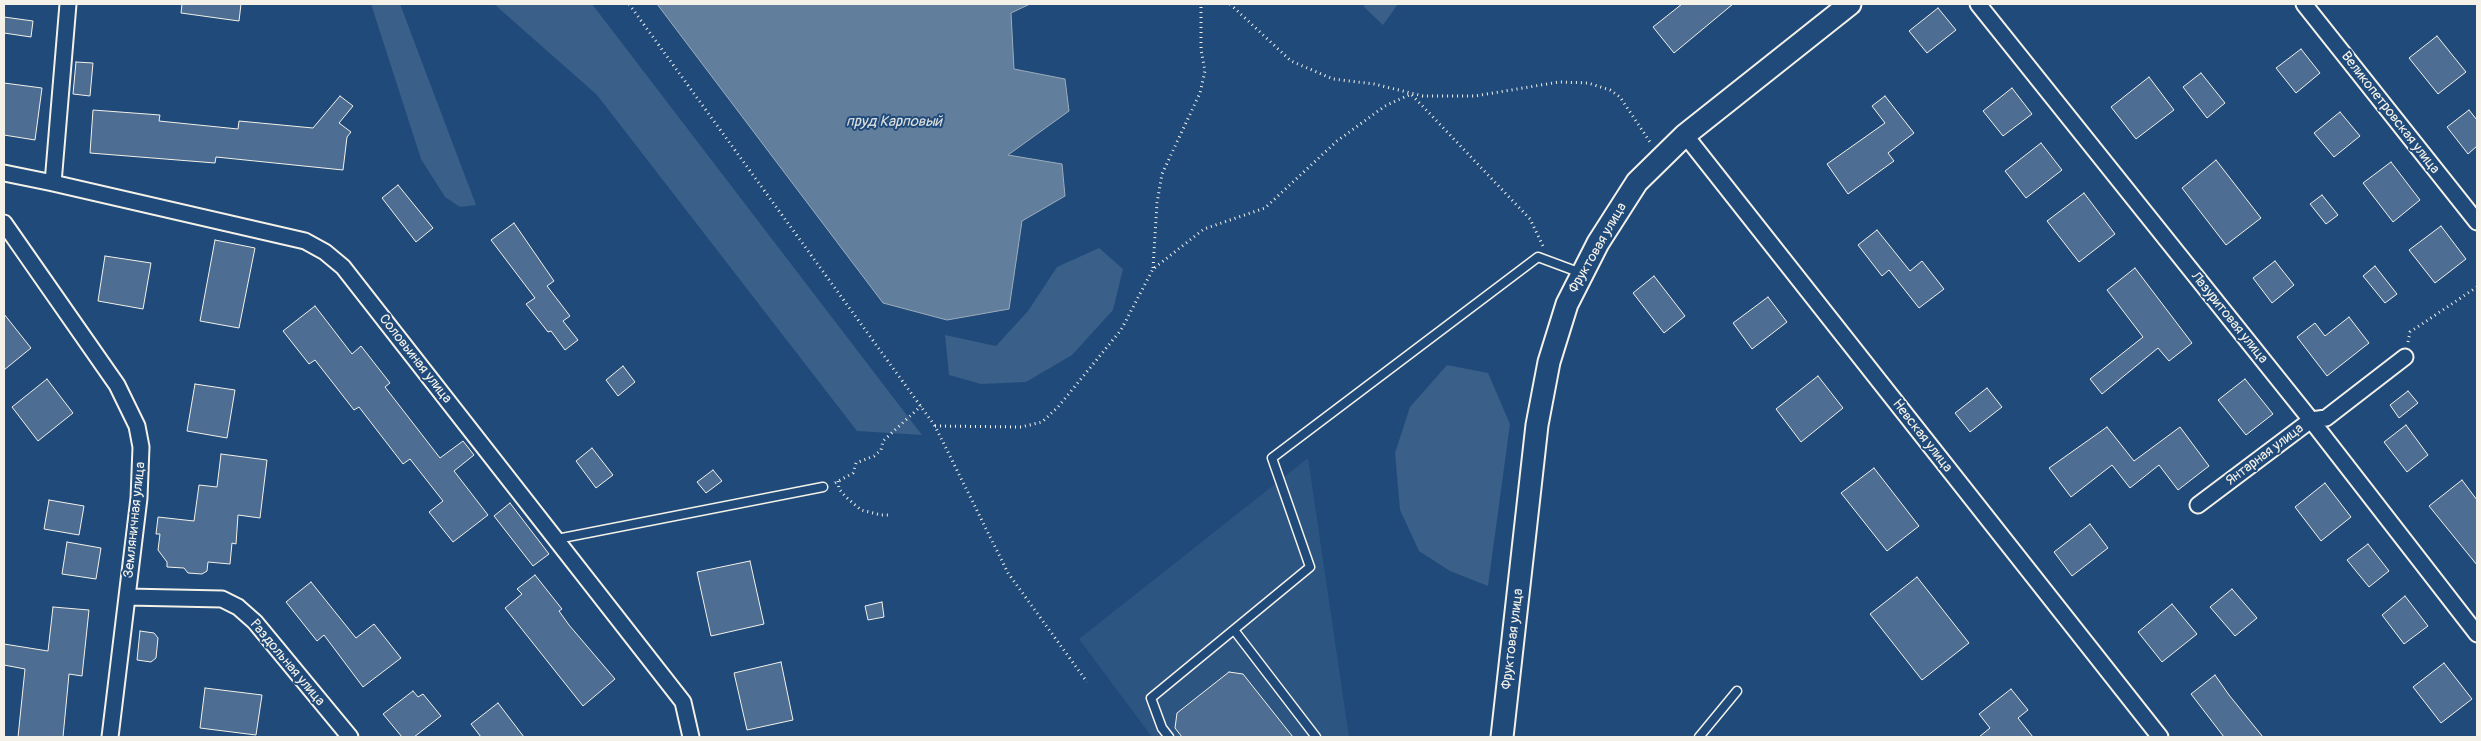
<!DOCTYPE html>
<html>
<head>
<meta charset="utf-8">
<style>
  body { margin:0 }
  #map { position:relative; width:2481px; height:741px; overflow:hidden; background:#1f4a7a; font-family:Pangolin,sans-serif }
  canvas { display:block }
  .frame { position:absolute; inset:0; border:5px solid #f4f1e8; pointer-events:none }
</style>
</head>
<body>
<div id="map">
<canvas width="2481" height="741"></canvas>
<div class="frame"></div>
</div>
<script>
const ctx = document.querySelector('canvas').getContext('2d');
ctx.lineJoin = 'round';
function fillPath(path, color) {
  ctx.fillStyle = color;
  ctx.fill(path, 'evenodd');
}
function poly(rows) {
  const path = new Path2D();
  for (const r of rows) {
    path.moveTo(r[0], r[1]);
    for (let i = 2; i < r.length; i += 2) path.lineTo(r[i], r[i + 1]);
  }
  return path;
}
function strokePath(path, color, width, dash) {
  ctx.strokeStyle = color;
  ctx.lineWidth = width;
  ctx.lineCap = dash ? 'butt' : 'round';
  ctx.setLineDash(dash || []);
  ctx.stroke(path);
}
function label(font, color, halo, rows, align = 'center') {
  ctx.font = font + ' Pangolin,sans-serif';
  ctx.lineWidth = 4;
  ctx.setLineDash([]);
  ctx.textBaseline = 'middle';
  ctx.strokeStyle = halo;
  ctx.fillStyle = color;
  for (const [text, x, y, turn = 0] of rows) {
    ctx.save();
    ctx.translate(x, y);
    ctx.rotate((+turn || 0) * Math.PI / 180);
    ctx.textAlign = isNaN(turn) ? turn : align;
    if (halo) ctx.strokeText(text, 0, 0);
    ctx.fillText(text, 0, 0);
    ctx.restore();
  }
}
fillPath(poly([
  [1308,458,1349,737,1152,737,1079,639]
]), '#2d5581');
fillPath(poly([
  [371,4,400,4,476,205,460,207,445,197,421,159],
  [494,4,592,4,922,435,857,431,597,95],
  [1365,4,1398,4,1383,25,1364,7],
  [1099,248,1123,269,1113,310,1072,355,1026,382,981,384,949,375,945,335,996,346,1028,311,1057,267],
  [1447,365,1488,373,1510,424,1488,586,1450,571,1419,551,1400,510,1395,453,1410,407]
]), '#3a5f88');
const water = poly([
  [657,4,1030,4,1011,13,1014,69,1065,79,1069,111,1008,155,1062,164,1065,196,1022,221,1009,309,947,320,883,303,657,4]
]);
fillPath(water, '#627e9d');
strokePath(water, '#9cacbb', 1);
const building = poly([
  [182,4,241,4,239,21,181,13,182,4],
  [1682,4,1733,4,1674,53,1653,27,1682,4],
  [1938,8,1956,30,1927,53,1909,31,1938,8],
  [4,17,33,21,31,37,4,33,4,17],
  [2437,36,2466,72,2438,94,2409,58,2437,36],
  [2301,49,2320,73,2296,93,2276,68,2301,49],
  [76,62,93,63,90,96,73,94,76,62],
  [2201,73,2225,103,2207,118,2183,87,2201,73],
  [2149,77,2174,110,2136,139,2111,107,2149,77],
  [4,83,42,88,35,140,4,135,4,83],
  [2012,88,2032,114,2003,136,1983,111,2012,88],
  [340,96,353,106,339,123,351,132,347,137,343,170,216,157,215,163,90,153,93,110,160,115,159,121,238,129,239,121,313,128,340,96],
  [1885,96,1914,133,1888,153,1894,161,1848,194,1827,164,1885,123,1872,106,1885,96],
  [2469,110,2477,120,2477,146,2468,154,2447,127,2469,110],
  [2340,112,2360,136,2334,157,2314,133,2340,112],
  [2041,143,2062,170,2026,198,2005,171,2041,143],
  [2216,160,2261,218,2226,245,2182,188,2216,160],
  [2391,162,2420,200,2393,222,2363,183,2391,162],
  [398,185,433,228,416,242,382,198,398,185],
  [2084,193,2115,234,2079,262,2047,221,2084,193],
  [2322,195,2338,215,2326,224,2310,204,2322,195],
  [514,223,554,281,547,286,570,316,563,321,578,340,565,350,551,331,548,332,526,304,535,298,491,240,514,223],
  [2441,226,2466,259,2435,283,2409,250,2441,226],
  [1877,230,1910,271,1922,261,1944,289,1919,308,1889,270,1882,276,1858,245,1877,230],
  [215,240,255,248,239,328,200,321,215,240],
  [105,256,151,263,143,309,98,301,105,256],
  [2275,261,2294,285,2272,303,2253,278,2275,261],
  [2375,266,2397,294,2385,303,2363,276,2375,266],
  [2135,268,2192,343,2169,361,2158,348,2102,394,2090,379,2143,337,2107,290,2135,268],
  [1654,276,1685,316,1664,333,1633,293,1654,276],
  [1768,297,1787,322,1752,349,1733,323,1768,297],
  [315,306,352,354,361,346,390,383,385,387,440,458,463,441,474,455,454,471,488,515,453,542,429,512,443,501,410,459,403,464,359,407,354,410,315,360,309,364,283,331,315,306],
  [4,314,31,348,4,370,4,314],
  [2349,317,2369,343,2327,376,2297,337,2315,323,2325,336,2349,317],
  [623,366,635,382,618,396,606,380,623,366],
  [1818,376,1843,408,1801,442,1776,409,1818,376],
  [47,379,73,413,38,441,12,407,47,379],
  [2245,379,2273,414,2246,435,2218,400,2245,379],
  [195,384,235,390,227,438,187,431,195,384],
  [1987,388,2002,407,1970,432,1955,413,1987,388],
  [2408,391,2418,403,2399,418,2390,405,2408,391],
  [2406,425,2428,455,2407,472,2384,442,2406,425],
  [2107,427,2134,461,2180,427,2209,466,2178,490,2159,465,2130,488,2112,465,2071,497,2049,468,2107,427],
  [592,448,613,475,596,488,576,461,592,448],
  [221,454,267,460,260,518,238,515,236,544,232,543,230,564,208,562,207,571,202,574,188,573,184,568,167,567,167,562,158,550,160,534,156,534,158,517,194,521,199,485,217,487,221,454],
  [1874,468,1919,526,1887,551,1841,493,1874,468],
  [713,470,722,481,706,493,697,482,713,470],
  [2462,480,2477,500,2477,565,2429,506,2462,480],
  [2325,483,2351,517,2321,541,2295,507,2325,483],
  [49,500,84,506,79,535,44,529,49,500],
  [510,503,549,554,533,566,494,516,510,503],
  [2090,524,2108,548,2072,576,2054,552,2090,524],
  [67,542,101,548,96,579,62,574,67,542],
  [2368,544,2389,571,2369,587,2347,560,2368,544],
  [750,561,764,624,711,636,697,572,750,561],
  [535,575,562,609,559,611,569,625,615,679,583,706,505,608,522,594,517,589,535,575],
  [1917,577,1969,643,1922,680,1870,614,1917,577],
  [311,582,356,638,374,624,401,658,363,687,324,635,317,641,286,602,311,582],
  [2232,589,2257,618,2235,636,2210,607,2232,589],
  [2405,596,2428,626,2404,644,2382,615,2405,596],
  [882,602,884,617,868,620,865,606,882,602],
  [2172,604,2197,634,2162,662,2138,632,2172,604],
  [53,607,89,610,82,676,69,674,63,737,18,737,25,669,4,665,4,644,48,651,53,607],
  [140,631,154,633,158,638,156,658,151,662,137,660,140,631],
  [781,662,793,720,747,730,734,673,781,662],
  [2444,663,2472,699,2441,723,2413,687,2444,663],
  [1229,672,1243,674,1293,737,1182,737,1175,728,1177,713,1229,672],
  [2215,675,2229,695,2263,737,2224,737,2191,694,2215,675],
  [205,688,262,695,256,735,200,728,205,688],
  [2011,689,2028,710,2018,718,2033,737,1979,737,1990,728,1979,714,2011,689],
  [413,691,418,697,423,694,441,716,414,737,402,737,383,714,413,691],
  [498,703,524,737,481,737,471,724,498,703]
]);
fillPath(building, '#4d6e92');
strokePath(building, '#f4f1e8', 1);
const lane = poly([
  [557,539,823,487],
  [1234,630,1316,737],
  [1169,737,1162,728,1151,698,1310,567,1272,458,1538,257,1581,273],
  [1699,737,1737,691]
]);
const street = poly([
  [1978,4,2311,420,2477,634],
  [2304,4,2477,222],
  [1685,135,2160,737],
  [4,173,53,183,305,241,325,252,343,267,683,702,691,737],
  [53,183,68,4],
  [4,223,117,385,137,426,141,447,139,498,110,737],
  [2198,505,2311,420,2326,418,2405,357],
  [127,597,222,599,238,607,255,622,350,737]
]);
const secondary = poly([
  [1502,737,1537,425,1549,362,1567,304,1598,243,1637,182,1685,135,1850,4]
]);
strokePath(lane, '#f4f1e8', 11);
strokePath(street, '#f4f1e8', 19);
strokePath(secondary, '#f4f1e8', 25);
strokePath(poly([
  [629,4,935,426,1008,573,1087,682],
  [1230,4,1291,61,1333,79,1374,84,1423,96,1475,96,1559,82,1588,83,1610,90,1620,97,1650,142],
  [1153,268,1157,203,1162,174,1200,93,1205,71,1201,50,1201,4],
  [2408,342,2410,332,2477,287],
  [935,426,1021,427,1042,422,1058,407,1121,330,1153,269,1204,229,1265,208,1337,141,1385,106,1411,94,1530,219,1543,246],
  [838,481,839,489,846,497,861,510,881,515,890,515],
  [835,483,853,473,856,463,874,456,881,450,883,441,921,406]
]), '#f4f1e8', 3, [1, 4]);
strokePath(lane, '#1f4a7a', 8);
strokePath(street, '#1f4a7a', 15);
strokePath(secondary, '#1f4a7a', 21);
label('14px', '#f4f1e8', '#1f4a7a', [
  ["Великопетровская улица",2390,113,52],
  ["Фруктовая улица",1598,248,-60],
  ["Лазуритовая улица",2229,318,51],
  ["Соловьиная улица",415,359,52],
  ["Невская улица",1922,436,52],
  ["Янтарная улица",2265,455,-37],
  ["Земляничная улица",135,520,-84],
  ["Фруктовая улица",1513,639,-83],
  ["Раздольная улица",287,663,50]
]);
label('italic 15px', '#dee0dd', '#1f4a7a', [
  ["пруд Карповый",894,122]
]);
</script>
</body>
</html>
